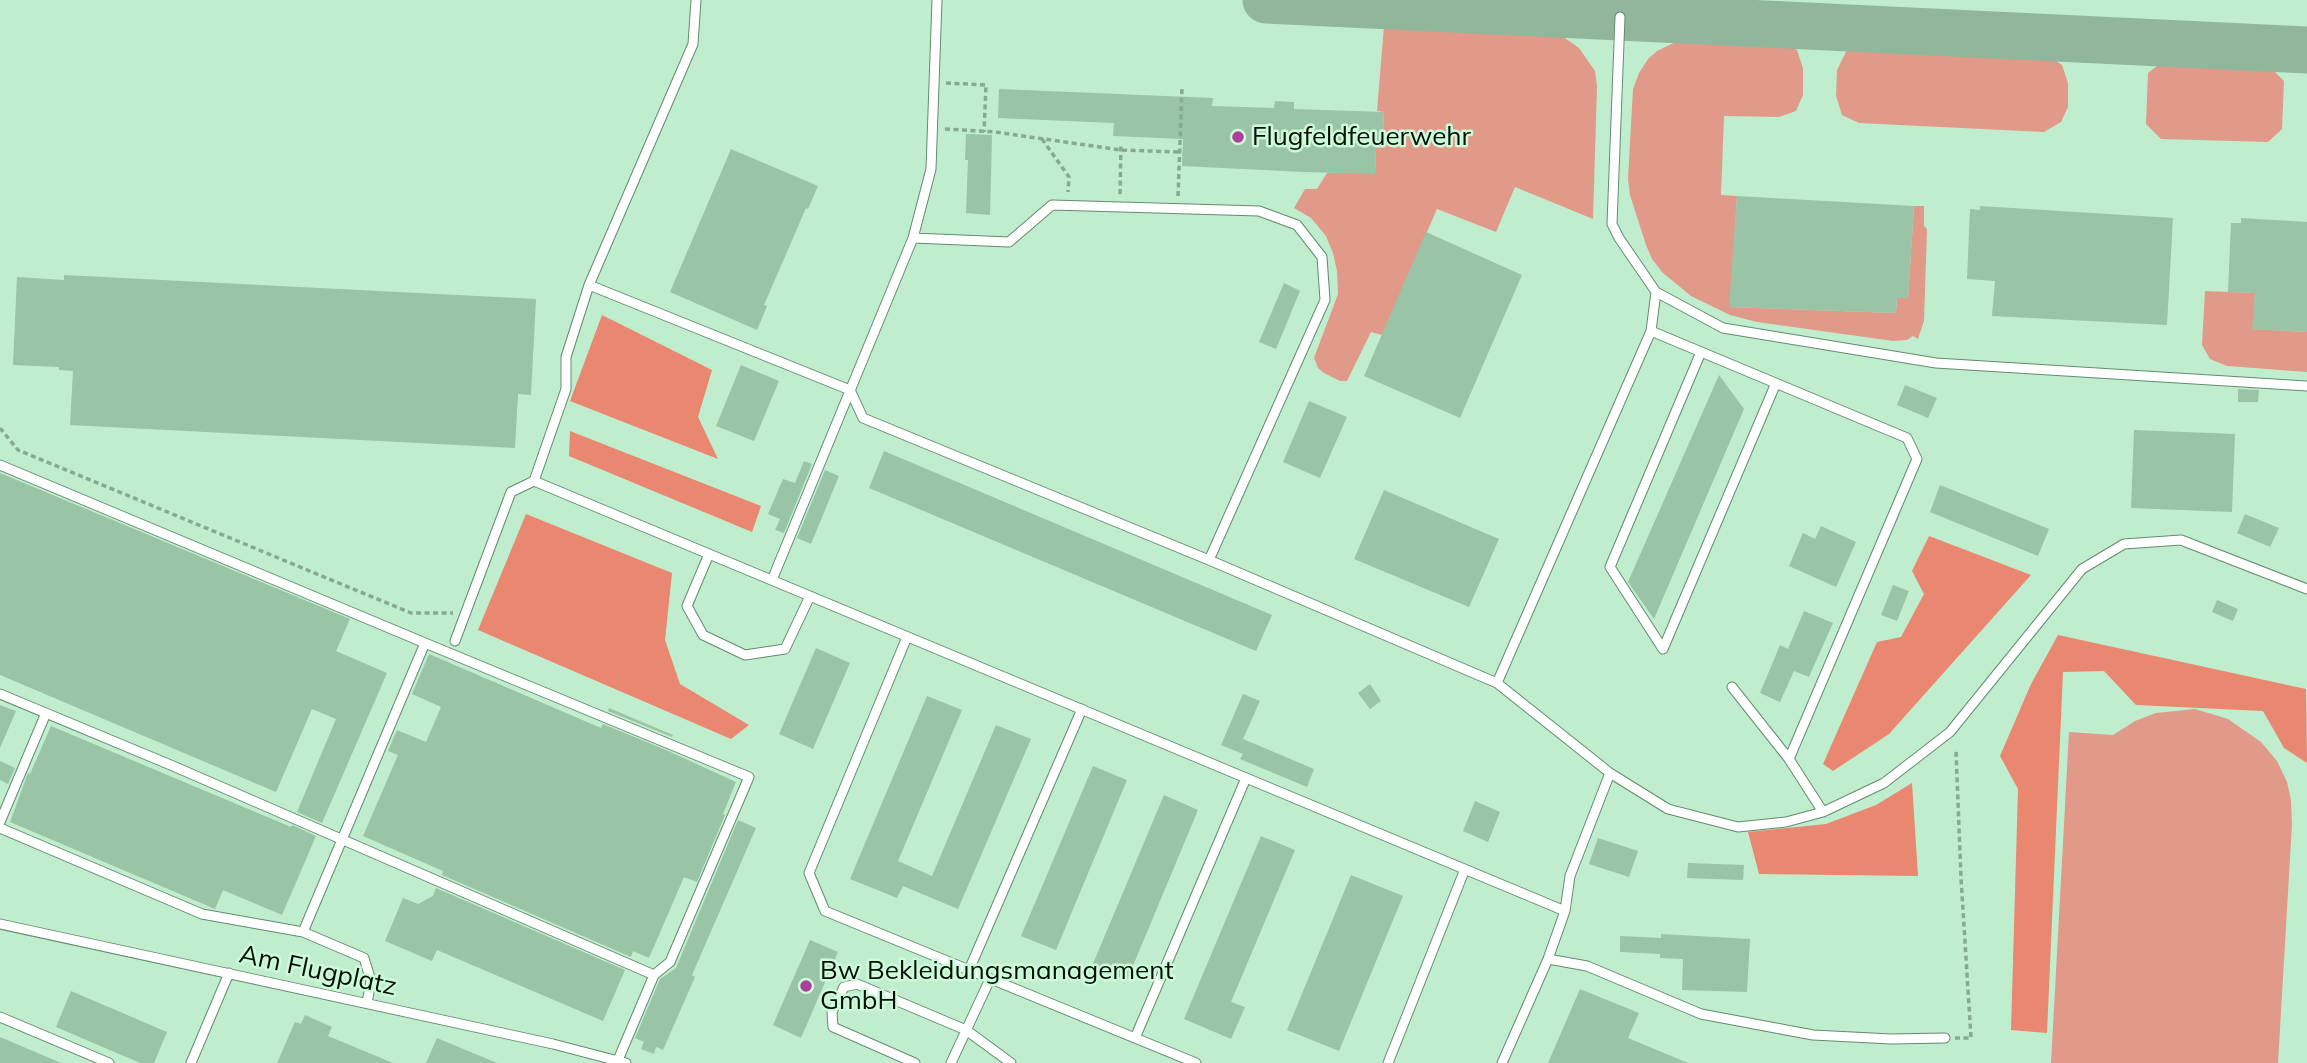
<!DOCTYPE html>
<html>
<head>
<meta charset="utf-8">
<style>
  body { margin:0 }
  canvas { display:block; background:#c0edcd }
</style>
</head>
<body>
<canvas width="2307" height="1063"></canvas>
<script>
const ctx = document.querySelector('canvas').getContext('2d');
ctx.lineJoin = 'round';
function fillPath(path, color) {
  ctx.fillStyle = color;
  ctx.fill(path, 'evenodd');
}
function poly(rows) {
  const path = new Path2D();
  for (const r of rows) {
    path.moveTo(r[0], r[1]);
    for (let i = 2; i < r.length; i += 2) path.lineTo(r[i], r[i + 1]);
  }
  return path;
}
function strokePath(path, color, width, dash) {
  ctx.strokeStyle = color;
  ctx.lineWidth = width;
  ctx.lineCap = dash ? 'butt' : 'round';
  ctx.setLineDash(dash || []);
  ctx.stroke(path);
}
function label(font, color, halo, rows, align = 'center') {
  ctx.font = font + ' Mulish,sans-serif';
  ctx.lineWidth = 5;
  ctx.setLineDash([]);
  ctx.textBaseline = 'middle';
  ctx.strokeStyle = halo;
  ctx.fillStyle = color;
  for (const [text, x, y, turn = 0] of rows) {
    ctx.save();
    ctx.translate(x, y);
    ctx.rotate((+turn || 0) * Math.PI / 180);
    ctx.textAlign = isNaN(turn) ? turn : align;
    if (halo) ctx.strokeText(text, 0, 0);
    ctx.fillText(text, 0, 0);
    ctx.restore();
  }
}
fillPath(poly([
  [1387,22,1548,31,1562,36,1579,48,1595,71,1597,86,1593,219,1515,187,1496,232,1437,209,1382,335,1371,332,1347,381,1340,381,1324,373,1318,368,1314,358,1338,294,1337,271,1333,253,1326,236,1311,218,1294,208,1305,189,1317,189,1327,173,1375,173,1376,148,1382,148,1384,112,1377,111,1384,26],
  [1697,38,1782,42,1797,50,1803,68,1803,95,1796,111,1779,117,1724,116,1721,195,1737,196,1730,307,1896,313,1897,298,1908,298,1914,206,1924,206,1924,226,1927,229,1924,321,1918,339,1913,336,1907,340,1893,341,1757,322,1730,315,1691,296,1663,273,1652,259,1646,245,1630,195,1628,179,1633,89,1639,73,1648,59,1657,51,1682,39],
  [1862,46,2049,56,2062,65,2068,83,2068,107,2061,122,2044,132,1859,123,1842,115,1836,96,1837,70,1846,52],
  [2162,62,2275,67,2274,71,2284,81,2282,129,2268,142,2161,139,2146,124,2148,73],
  [2205,291,2255,293,2253,329,2307,332,2307,372,2227,366,2210,359,2202,345],
  [2195,709,2228,719,2261,742,2277,761,2287,782,2291,800,2292,824,2278,1063,2051,1063,2069,732,2113,735,2135,721,2156,713]
]), '#e19a89');
fillPath(poly([
  [602,315,712,370,698,417,718,459,570,401],
  [570,431,761,506,752,532,569,456],
  [526,514,672,573,665,640,680,684,749,725,731,739,478,630],
  [1929,536,2031,575,1889,734,1833,771,1823,764,1877,642,1901,637,1924,594,1912,571],
  [2058,635,2306,689,2307,763,2284,748,2263,711,2136,705,2104,671,2063,672,2047,1033,2011,1030,2018,789,2000,756,2031,684],
  [1912,783,1918,876,1759,874,1748,832,1826,824,1876,805]
]), '#ea8770');
strokePath(poly([
  [1266,0,2307,50]
]), '#90b69b', 47);
fillPath(poly([
  [999,89,1213,98,1212,106,1274,108,1275,101,1294,102,1294,109,1384,112,1382,148,1376,148,1375,174,1304,172,1182,166,1183,139,1113,136,1114,123,998,118],
  [966,134,992,135,990,215,966,213,968,160,965,160],
  [731,149,818,186,808,209,806,208,764,305,767,306,757,330,670,292],
  [1737,196,1914,206,1908,298,1897,298,1896,313,1729,307],
  [1980,206,2173,218,2167,325,1992,316,1995,281,1967,279,1970,209,1980,210],
  [2241,218,2307,222,2307,332,2252,329,2255,293,2228,292,2231,223,2241,223],
  [1426,232,1522,275,1460,418,1364,376],
  [64,275,536,299,531,395,518,394,515,448,70,425,73,371,59,370,59,367,13,365,17,277,64,280],
  [1284,283,1300,291,1276,349,1259,342],
  [741,365,779,381,754,441,716,426],
  [1719,375,1744,409,1654,619,1628,582],
  [1905,385,1937,398,1928,418,1897,405],
  [2238,389,2259,390,2258,402,2238,402],
  [1309,401,1347,417,1320,478,1283,462],
  [2134,430,2235,434,2232,512,2131,508],
  [884,451,1272,615,1256,651,869,488],
  [804,461,812,464,784,533,775,530,780,519,768,514,783,479,795,483],
  [825,470,839,476,811,544,797,538],
  [0,473,350,619,336,651,387,673,322,823,297,812,336,719,312,709,276,792,0,675],
  [1940,485,2049,529,2038,556,1930,512],
  [1384,490,1499,539,1469,607,1354,559],
  [2245,514,2279,528,2270,547,2237,533],
  [1821,526,1856,542,1836,587,1789,566,1803,533,1815,539],
  [1893,585,1909,591,1897,621,1881,615],
  [2217,600,2238,609,2233,621,2212,612],
  [1804,611,1833,623,1809,677,1794,671,1780,702,1760,693,1780,645,1788,649],
  [816,648,850,663,813,749,779,734],
  [429,654,601,728,603,724,666,750,736,782,723,814,725,815,697,882,684,877,649,958,633,951,631,957,442,875,443,871,363,836,398,755,388,751,397,730,426,742,441,707,412,694],
  [1370,684,1381,701,1370,709,1358,693],
  [1243,694,1260,701,1243,739,1314,769,1307,787,1240,759,1243,754,1221,745],
  [927,696,962,710,898,861,932,876,996,725,1031,739,958,909,903,886,897,898,850,879],
  [0,705,16,711,0,748],
  [609,708,673,735,672,737,608,711],
  [51,726,291,827,292,825,316,836,282,915,223,890,215,909,10,822,28,773,30,774],
  [0,761,15,768,8,784,0,780],
  [1093,766,1127,780,1056,950,1021,936],
  [1164,795,1198,810,1127,980,1092,966],
  [1475,801,1500,812,1488,842,1463,831],
  [738,820,756,828,692,975,695,977,663,1050,656,1047,654,1054,641,1049,644,1042,635,1038,660,979,676,968],
  [1261,836,1295,850,1231,1002,1245,1007,1231,1039,1184,1019],
  [1598,838,1638,851,1629,877,1589,864],
  [1688,863,1744,865,1743,880,1687,878],
  [1351,875,1403,896,1339,1051,1287,1030],
  [436,888,625,970,603,1021,437,950,432,961,385,941,403,898,418,904,433,896],
  [1661,934,1750,939,1747,992,1682,990,1683,959,1660,958,1660,954,1620,952,1620,936,1661,938],
  [810,940,838,952,801,1038,773,1025],
  [1580,989,1639,1013,1628,1038,1688,1063,1548,1063],
  [71,991,167,1032,154,1063,140,1063,56,1027],
  [305,1015,332,1027,328,1036,393,1063,277,1063,295,1022,301,1024],
  [0,1037,61,1063,0,1063],
  [437,1038,497,1063,426,1063]
]), '#99c4a5');
const lane = poly([
  [696,0,693,44,589,285,566,357,566,389,534,481,1565,911],
  [1620,17,1612,224,1619,238,1656,292,1723,328,1936,363,2307,386],
  [913,238,1009,242,1052,205,1259,211,1297,225,1322,257,1325,300,1209,560],
  [589,285,850,390,863,418,1209,560,1497,683,1610,773,1668,809,1738,827,1786,822,1823,812,1884,783,1950,732,2082,569,2124,544,2181,540,2307,589],
  [1651,331,1907,438,1917,459,1789,759],
  [1701,352,1610,567,1663,649,1776,383],
  [0,465,425,643,303,932,364,958,371,981,367,1003],
  [709,554,687,606,703,635,745,655,785,649,810,596],
  [772,580,913,238,931,169,937,0],
  [907,637,809,873,825,911,1196,1063],
  [455,641,511,492,534,481],
  [425,643,749,777,670,962,654,975],
  [1497,683,1651,331,1656,292],
  [1732,687,1789,759,1823,812],
  [0,694,173,766,654,975,618,1060],
  [0,822,46,713],
  [0,828,202,914,303,932],
  [0,924,553,1044,626,1063],
  [1548,959,1587,966,1701,1014,1813,1035,1891,1039,1945,1038],
  [969,970,1082,709],
  [0,1017,109,1063],
  [1135,1038,1246,778],
  [191,1063,229,973],
  [915,1063,833,1027,832,1012,844,987,857,984,966,1030,1011,1063],
  [951,1063,990,979],
  [1388,1063,1465,869],
  [1502,1063,1548,959,1565,911,1570,876,1610,773]
]);
strokePath(lane, '#628c6f', 11);
strokePath(poly([
  [946,83,986,85,984,132],
  [945,129,995,132,1121,150,1179,152],
  [1042,139,1069,177,1068,192],
  [1120,194,1121,143],
  [1178,196,1182,88],
  [0,428,18,450,411,613,453,613],
  [1955,1038,1971,1038,1961,878,1956,751]
]), '#86aa91', 3.5, [5, 3.5]);
strokePath(lane, '#fff', 9);
for (const [x, y, r, color] of [
  [1238,137,7,"#ac3e9c"],
  [806,986,7,"#ac3e9c"]
]) {
  const dot = new Path2D();
  dot.arc(x, y, r, 0, 2 * Math.PI);
  ctx.fillStyle = color;
  ctx.fill(dot);
  strokePath(dot, '#cdfbda', 2.5);
}
label('26px', '#020f06', '#cdfbda', [
  ["Flugfeldfeuerwehr",1252,137],
  ["Bw Bekleidungsmanagement",820,971],
  ["GmbH",820,1001]
], 'left');
label('26px', '#020f06', '#cdfbda', [
  ["Am Flugplatz",318,971,12]
]);
</script>
</body>
</html>
